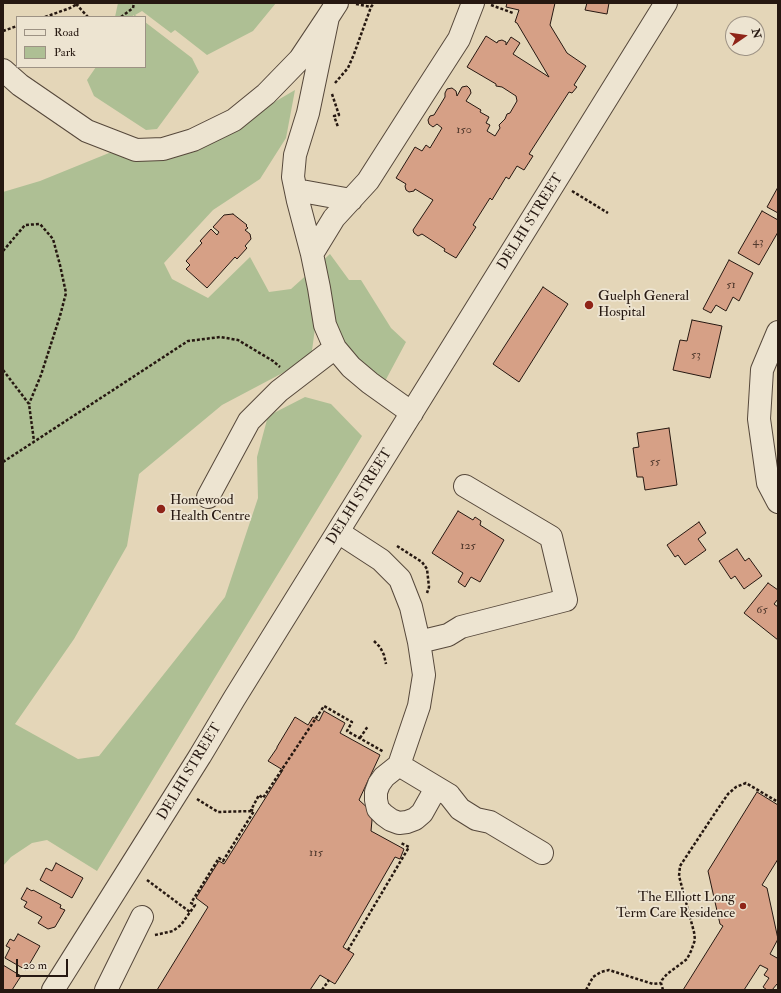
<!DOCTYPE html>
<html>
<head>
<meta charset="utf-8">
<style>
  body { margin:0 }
  #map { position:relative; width:781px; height:993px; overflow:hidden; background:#e4d6b8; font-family:"IM FELL Double Pica",serif }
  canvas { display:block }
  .frame { position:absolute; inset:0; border:4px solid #261811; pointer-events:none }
  .legend { position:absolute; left:16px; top:16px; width:130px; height:52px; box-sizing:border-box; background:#ede4d1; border:1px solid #9d9284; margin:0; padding:5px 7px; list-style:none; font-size:12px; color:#261811 }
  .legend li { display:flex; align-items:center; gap:8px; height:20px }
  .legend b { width:20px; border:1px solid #9d9284 }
  .north { position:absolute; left:725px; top:16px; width:40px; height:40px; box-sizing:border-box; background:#ede4d1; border:1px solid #9d9284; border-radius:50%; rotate:77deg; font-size:11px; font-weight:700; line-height:16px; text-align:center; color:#261811 }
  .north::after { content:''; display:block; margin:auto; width:14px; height:18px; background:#8f2418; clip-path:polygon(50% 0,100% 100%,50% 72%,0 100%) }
  .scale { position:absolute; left:16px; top:959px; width:52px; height:18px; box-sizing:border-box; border:2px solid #261811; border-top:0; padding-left:5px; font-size:12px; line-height:14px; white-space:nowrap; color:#261811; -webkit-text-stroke:3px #ede4d1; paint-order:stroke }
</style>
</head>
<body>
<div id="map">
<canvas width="781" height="993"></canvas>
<div class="frame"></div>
<ul class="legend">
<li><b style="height:5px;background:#ede4d1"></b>Road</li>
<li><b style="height:11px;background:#aebf94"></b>Park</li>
</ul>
<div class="north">N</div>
<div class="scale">20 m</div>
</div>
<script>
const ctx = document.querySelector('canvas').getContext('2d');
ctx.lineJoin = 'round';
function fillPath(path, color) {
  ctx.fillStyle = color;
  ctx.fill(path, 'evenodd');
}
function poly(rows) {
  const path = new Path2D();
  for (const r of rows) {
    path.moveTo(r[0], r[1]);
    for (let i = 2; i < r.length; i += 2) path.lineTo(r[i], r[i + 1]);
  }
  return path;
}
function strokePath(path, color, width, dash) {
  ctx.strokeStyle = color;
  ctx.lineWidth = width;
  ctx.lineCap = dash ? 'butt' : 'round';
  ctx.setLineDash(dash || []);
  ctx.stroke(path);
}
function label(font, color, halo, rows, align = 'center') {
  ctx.font = font + ' "IM FELL Double Pica",serif';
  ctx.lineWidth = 3.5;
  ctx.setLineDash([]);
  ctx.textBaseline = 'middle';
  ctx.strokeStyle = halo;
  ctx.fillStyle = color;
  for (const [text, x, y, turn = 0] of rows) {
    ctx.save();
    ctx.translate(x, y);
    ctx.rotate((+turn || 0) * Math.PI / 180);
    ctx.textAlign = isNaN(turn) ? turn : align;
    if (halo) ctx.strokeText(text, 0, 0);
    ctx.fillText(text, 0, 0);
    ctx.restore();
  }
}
fillPath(poly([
  [118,3,276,3,253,31,207,55,175,30,171,33,142,11,135,15,138,17,134,17,134,15,131,17,115,17],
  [145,22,192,58,199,72,157,129,146,130,94,96,87,80,96,67,145,67],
  [295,90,286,138,260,179,213,210,164,263,172,279,208,298,250,257,269,292,291,289,330,254,349,280,361,280,391,328,406,342,383,385,316,321,311,358,222,405,139,474,127,546,74,639,15,724,78,759,99,756,225,597,258,498,257,457,268,416,305,397,331,404,362,436,97,871,47,840,32,843,11,857,3,866,3,192,40,181,109,153,155,156,187,153]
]), '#aebf94');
const building = poly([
  [507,3,555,3,550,25,567,53,586,66,574,85,577,87,572,93,569,92,529,154,533,156,524,170,517,166,509,179,506,177,492,200,490,198,473,225,476,227,456,258,444,251,445,249,422,234,418,236,414,233,413,230,433,200,415,189,414,191,409,192,406,190,405,186,406,184,396,178,415,147,422,151,426,145,430,148,442,128,437,124,433,127,429,124,428,120,430,116,434,115,445,97,445,93,447,89,452,88,456,91,457,96,462,87,467,86,470,89,471,93,466,101,481,110,480,112,489,117,486,123,490,125,487,131,495,136,500,128,499,125,505,119,507,114,510,113,517,101,516,96,502,87,496,86,496,84,467,67,486,36,497,43,498,41,502,40,506,42,506,45,511,37,520,43,513,54,549,77,517,23,515,22,519,10,506,7,507,3],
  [587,3,609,3,607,14,585,10,587,3],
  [778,187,778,213,767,207,778,187],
  [762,211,778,220,778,232,759,265,738,253,762,211],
  [233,214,247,225,246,226,248,228,245,230,250,234,251,239,245,246,247,248,237,259,235,257,207,288,186,269,190,265,186,261,202,243,200,241,211,229,217,235,219,232,213,227,224,215,233,214],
  [729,260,753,273,739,301,733,297,726,311,716,305,711,313,703,309,729,260],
  [543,287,568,304,519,382,493,364,543,287],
  [692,320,722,326,710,378,673,370,680,340,687,341,692,320],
  [669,428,677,485,645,490,643,477,637,477,633,448,639,447,637,433,669,428],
  [458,511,473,520,475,517,481,521,480,525,504,540,480,582,471,577,465,587,458,582,463,573,432,553,458,511],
  [699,522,706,533,698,539,706,550,685,565,678,555,675,557,667,545,699,522],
  [737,549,745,561,749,558,762,576,744,589,735,576,731,579,719,561,737,549],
  [768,583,778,590,778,599,774,604,778,607,778,640,744,613,768,583],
  [324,711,345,723,340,733,380,755,359,800,371,811,372,820,371,831,404,849,400,859,395,857,343,947,354,954,335,984,320,975,310,990,157,990,208,907,196,898,219,861,224,864,283,770,268,761,277,748,277,747,295,717,308,725,313,717,319,721,324,711],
  [757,792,778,805,778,859,762,885,767,888,778,939,770,954,777,958,778,956,778,984,777,984,772,990,767,990,763,987,769,978,764,975,768,969,760,965,744,990,683,990,723,926,720,924,708,871,757,792],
  [56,863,83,878,72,898,40,880,46,868,52,871,56,863],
  [27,888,32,891,33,890,61,905,60,908,65,910,55,927,48,929,38,923,42,917,24,907,27,902,21,899,27,888],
  [18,934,40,946,26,970,5,958,10,948,6,946,10,939,14,941,18,934],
  [3,965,21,976,12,990,3,990,3,965]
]);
fillPath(building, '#d6a086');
strokePath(building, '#261811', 1);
const minor = poly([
  [328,17,308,113,295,155,293,177,298,201,312,254,319,288,325,325,335,348,351,367,370,383,412,413],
  [3,70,20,85,87,131,136,150,163,149,193,140,234,120,266,94,300,59,328,17,337,3],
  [296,190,351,200],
  [312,254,334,218,368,181,421,98,459,39,473,3],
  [778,332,762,370,759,419,768,483,778,502],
  [208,497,249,421,279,391,335,348],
  [338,532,381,560,400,579,411,607,419,642,424,675,419,706,399,765,384,777,379,784,376,792,376,800,378,809,384,815,391,820,399,823,407,822,415,819,422,813,436,788],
  [419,642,448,635,461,627,566,600,551,537,465,486],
  [399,765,449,795],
  [449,795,460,809,476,819,490,822,542,853],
  [53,990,200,756,234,699,666,3],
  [106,990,142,917]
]);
strokePath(minor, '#56483b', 24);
strokePath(poly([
  [76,4,88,17],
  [356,4,371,7],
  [491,5,513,13],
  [45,17,70,8,79,3],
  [121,17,133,8,134,3],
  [3,31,17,26],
  [335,83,348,68,354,54,371,7,374,3],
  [332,94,339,115,334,116,338,127],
  [572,191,608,213],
  [3,251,25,225,40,224,53,239,60,265,66,293,60,316,41,375,29,404],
  [3,370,29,404,34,441],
  [3,462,188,341,220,337,238,340,273,361,280,367],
  [397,546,422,562,427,569,429,587,427,593],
  [374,641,380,647,384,655,386,664],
  [360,738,368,726],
  [197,799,218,812,253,811],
  [147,880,190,912],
  [155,935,173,931,181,925,195,905,191,903,219,858,223,861,254,811,251,810,259,795,263,798,324,706,352,722,347,731,384,752],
  [348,950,409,847,401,843],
  [322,990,329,980],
  [586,990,593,977,601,972,609,970,653,984,661,983],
  [663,990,661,983,662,980,667,974,687,959,691,951,695,940,694,932,679,876,680,866,715,813,728,794,736,787,746,783,778,802]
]), '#261811', 2.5, [3, 2]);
strokePath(minor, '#ede4d1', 22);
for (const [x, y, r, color] of [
  [589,305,5,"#8f2418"],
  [161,509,5,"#8f2418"],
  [743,906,4,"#8f2418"]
]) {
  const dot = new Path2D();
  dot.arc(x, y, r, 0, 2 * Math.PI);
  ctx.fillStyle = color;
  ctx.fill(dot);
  strokePath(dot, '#ede4d1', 1.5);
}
label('12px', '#523a2e', null, [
  ["150",464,130],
  ["43",758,242],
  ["51",731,285],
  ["53",696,355],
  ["55",655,462],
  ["125",468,546],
  ["65",762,610],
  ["115",316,853]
]);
label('14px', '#261811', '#ede4d1', [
  ["DELHI STREET",531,222,-58],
  ["DELHI STREET",360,497,-58],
  ["DELHI STREET",190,772,-59]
]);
label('14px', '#261811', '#ede4d1', [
  ["Guelph General",598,297],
  ["Hospital",598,313],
  ["Homewood",170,501],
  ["Health Centre",170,517],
  ["The Elliott Long",735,898,"right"],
  ["Term Care Residence",735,914,"right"]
], 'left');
</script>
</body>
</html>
